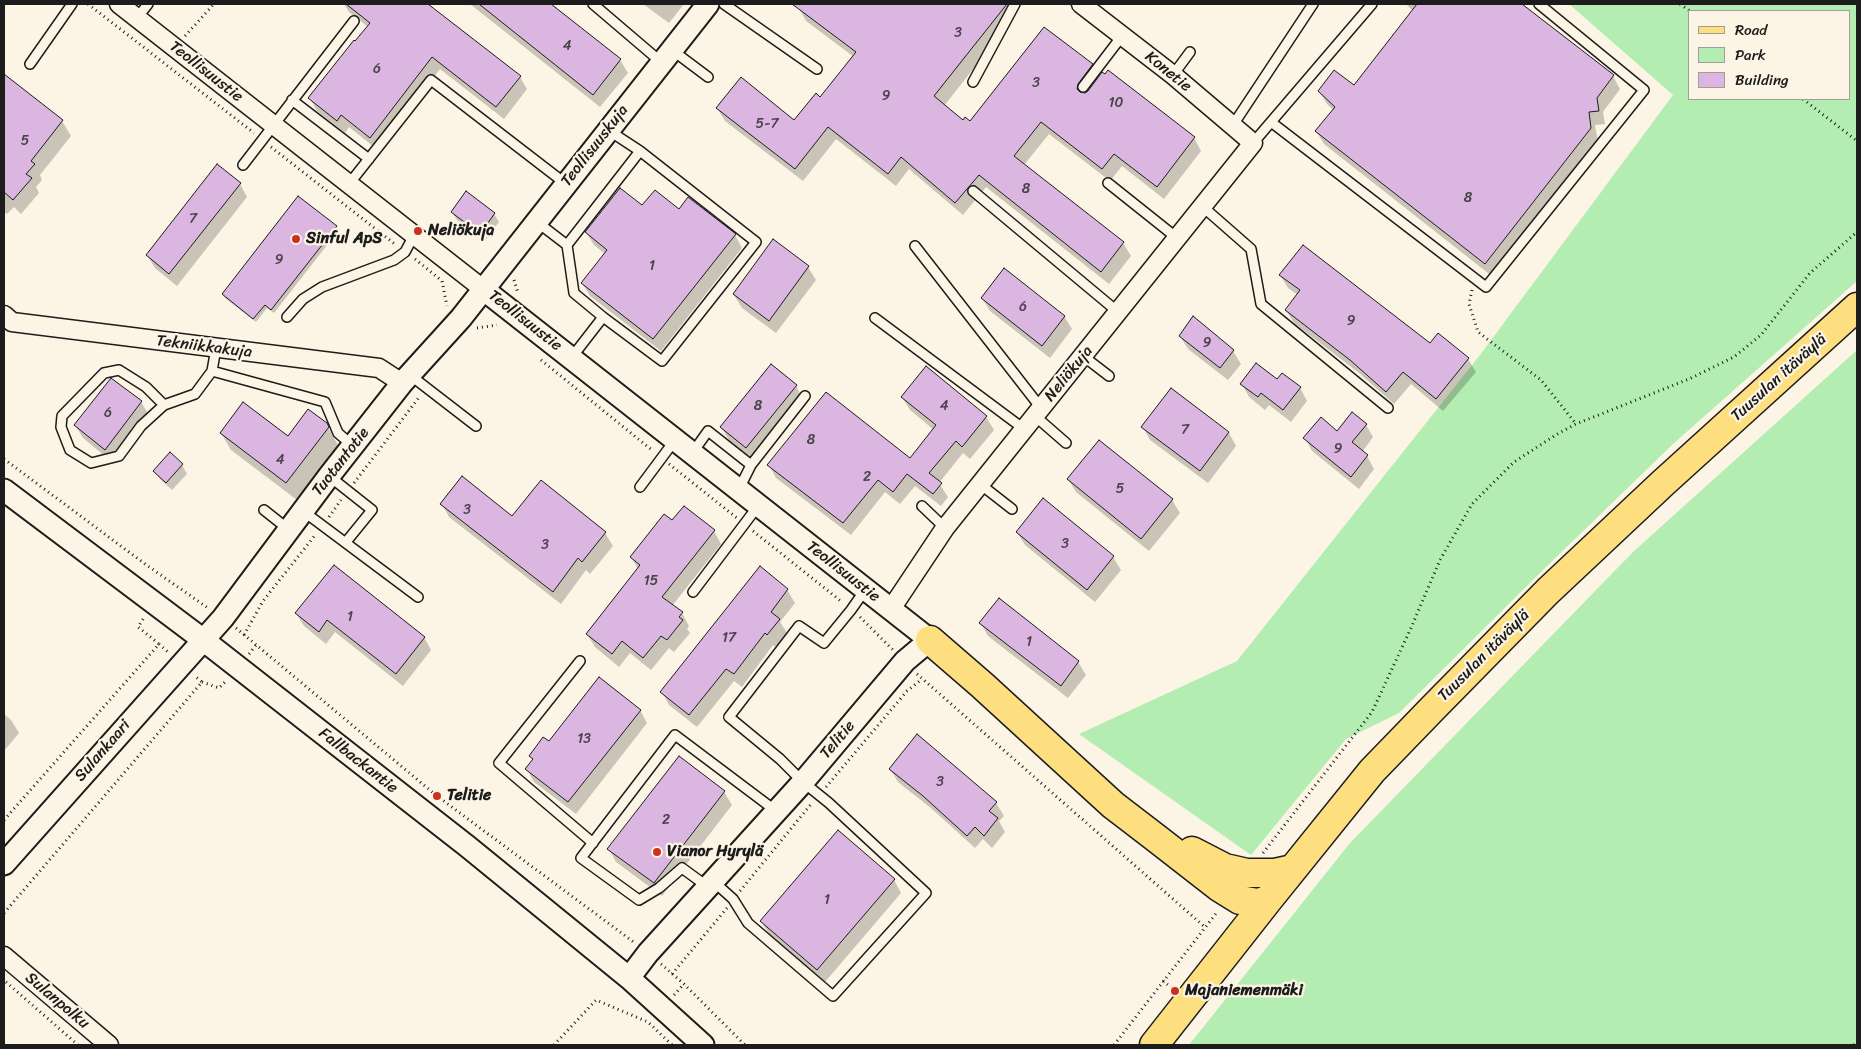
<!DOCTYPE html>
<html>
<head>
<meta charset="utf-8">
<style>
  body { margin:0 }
  #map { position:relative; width:1861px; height:1049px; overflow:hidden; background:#fcf5e5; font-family:Sriracha,sans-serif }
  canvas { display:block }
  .frame { position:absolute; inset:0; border:5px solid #1c1c1c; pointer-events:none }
  .legend { position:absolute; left:1688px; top:10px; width:162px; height:90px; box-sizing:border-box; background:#fcf5e5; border:1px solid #a29e95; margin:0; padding:6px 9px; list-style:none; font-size:15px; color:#1c1c1c }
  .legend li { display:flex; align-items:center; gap:10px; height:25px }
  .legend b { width:25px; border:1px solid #a29e95 }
</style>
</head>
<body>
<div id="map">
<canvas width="1861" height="1049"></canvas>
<div class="frame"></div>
<ul class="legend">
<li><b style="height:6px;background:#fddf80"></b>Road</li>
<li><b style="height:14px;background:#b3edb1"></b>Park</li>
<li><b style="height:14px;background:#dab6e0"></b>Building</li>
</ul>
</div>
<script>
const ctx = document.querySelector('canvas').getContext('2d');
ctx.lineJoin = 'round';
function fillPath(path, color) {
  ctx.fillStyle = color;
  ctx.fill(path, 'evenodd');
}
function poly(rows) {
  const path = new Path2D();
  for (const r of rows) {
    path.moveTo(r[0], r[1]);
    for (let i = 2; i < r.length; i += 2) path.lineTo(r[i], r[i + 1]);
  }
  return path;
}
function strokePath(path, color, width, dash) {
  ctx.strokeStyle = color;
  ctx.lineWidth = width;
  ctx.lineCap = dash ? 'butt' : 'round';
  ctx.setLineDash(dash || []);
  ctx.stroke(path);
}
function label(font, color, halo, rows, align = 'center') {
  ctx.font = font + ' Sriracha,sans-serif';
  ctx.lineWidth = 4.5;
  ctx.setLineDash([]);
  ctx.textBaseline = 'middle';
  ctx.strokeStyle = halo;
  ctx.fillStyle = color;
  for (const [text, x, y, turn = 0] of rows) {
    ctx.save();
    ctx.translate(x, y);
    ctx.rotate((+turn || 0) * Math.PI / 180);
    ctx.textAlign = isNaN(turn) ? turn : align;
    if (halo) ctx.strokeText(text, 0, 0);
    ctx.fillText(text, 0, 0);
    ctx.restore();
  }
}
fillPath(poly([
  [1569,4,1857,4,1857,281,1673,444,1547,566,1399,713,1346,739,1251,855,1079,734,1237,661,1480,355,1673,95],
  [1690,11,1850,11,1850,99,1690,99],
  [1857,350,1857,1045,1189,1045,1350,843,1633,552]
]), '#b3edb1');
fillPath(poly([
  [344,4,421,4,520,77,527,89,504,119,440,69,378,150,349,127,345,133,317,111,310,98,368,27,349,12],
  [470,4,549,4,620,60,628,73,600,107],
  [643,4,684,4,669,23],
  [803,4,1007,4,1015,16,944,106,963,121,971,123,1092,65,1099,78,1194,138,1201,151,1164,199,1122,166,1110,181,1049,134,1024,165,1123,243,1131,256,1109,284,986,187,963,215,909,169,896,186,836,139,803,181,725,121,717,108,795,122,821,98,854,57,806,21,799,8],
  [1406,4,1520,4,1613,76,1620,89,1603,112,1605,124,1595,125,1598,142,1493,277,1324,144,1316,131,1333,110,1327,104,1319,91,1354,86,1413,11],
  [4,76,62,121,71,136,40,175,42,180,36,187,39,193,21,214,14,207,7,214,4,212],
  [240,184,247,197,177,286,155,268,147,255],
  [467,193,494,214,499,222,485,241,457,220,452,212],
  [643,207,679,211,735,235,742,248,661,351,590,296,582,283,605,254,594,245,586,232],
  [336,227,338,231,274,313,267,308,256,322,225,298,223,295],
  [808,267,816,280,776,333,742,308,734,295],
  [1280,275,1430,344,1438,335,1468,359,1476,372,1443,411,1411,384,1394,404,1359,373,1294,323,1286,310,1298,295,1288,288],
  [982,298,1064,316,1072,329,1050,358,990,311],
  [1194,318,1233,351,1241,364,1228,380,1188,349,1180,336],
  [111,380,141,402,149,415,112,462,83,438,75,425],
  [1277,381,1300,388,1307,401,1291,422,1269,405,1265,410,1249,397,1242,384],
  [796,386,803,399,754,460,729,440,721,427],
  [1171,390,1229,433,1236,446,1208,483,1150,440,1143,427],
  [902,397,986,417,994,430,970,459,963,453,939,483,948,497,941,506,915,486,900,504,885,492,851,535,776,478,769,465,910,459,934,430,910,410],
  [326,424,338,445,297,500,231,450,221,433,288,438],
  [1366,425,1373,437,1362,452,1367,456,1374,469,1359,489,1312,451,1305,438],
  [1099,441,1172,500,1180,513,1149,551,1076,492,1068,479],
  [170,454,182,465,187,474,172,490,160,479,155,471],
  [542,482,605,533,613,546,590,574,586,570,561,604,449,517,442,504,512,518],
  [1044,500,1113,557,1121,570,1095,602,1025,545,1017,532],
  [673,522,714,531,721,544,672,606,682,613,689,626,687,629,690,633,674,652,669,648,651,670,630,653,619,667,595,647,587,634,638,569,631,557],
  [787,590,795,603,780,622,787,633,775,647,773,645,742,687,734,681,697,727,669,705,662,692],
  [296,613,424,637,431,650,403,686,335,632,326,644,304,626],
  [981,623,1078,662,1086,675,1068,698,988,636],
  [640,710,647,723,576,814,534,782,527,769,533,760,530,756,549,743],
  [4,714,11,720,19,733,4,751],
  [917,736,996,803,1004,816,999,821,1005,832,992,848,983,839,975,848,932,809,898,782,890,769],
  [679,758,724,792,732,805,662,896,616,862,609,849],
  [894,880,901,893,825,982,769,934,761,921]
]), '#0003');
const building = poly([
  [346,4,428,4,521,76,496,107,432,57,370,138,341,115,337,121,308,98,354,40,355,41,370,23,346,4],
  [479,4,551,4,621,59,593,95,479,4],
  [792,4,1007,4,934,96,963,120,965,117,970,121,1044,27,1093,64,1078,84,1077,89,1080,92,1085,93,1088,91,1102,72,1105,74,1108,70,1195,137,1157,187,1114,154,1102,169,1041,122,1014,156,1124,242,1101,272,979,175,955,203,901,157,888,174,828,127,795,169,716,108,741,77,794,120,816,93,820,97,856,52,792,4],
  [1417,4,1522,4,1614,75,1597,98,1599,111,1589,112,1591,128,1485,264,1315,131,1335,107,1318,91,1334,70,1354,85,1417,4],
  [4,74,63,120,31,161,35,164,26,174,32,178,13,200,4,192,4,74],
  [217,164,241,183,169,274,146,255,217,164],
  [620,188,642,205,655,190,679,209,688,197,736,234,653,339,581,283,607,250,585,232,620,188],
  [466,191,495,213,480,234,451,212,466,191],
  [298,196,337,226,271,310,265,305,253,319,222,294,298,196],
  [773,239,809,266,769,321,733,294,773,239],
  [1303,245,1430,343,1438,333,1469,358,1436,399,1403,372,1386,392,1350,360,1285,310,1300,290,1279,275,1303,245],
  [1004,268,1065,316,1042,346,981,298,1004,268],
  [1193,316,1234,350,1220,368,1179,336,1193,316],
  [1256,363,1277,379,1282,373,1301,387,1283,410,1261,393,1258,397,1240,384,1256,363],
  [771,364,797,385,746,448,720,427,771,364],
  [926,366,987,416,962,447,956,441,929,473,942,483,933,494,907,474,893,492,878,480,843,523,767,465,826,392,910,458,936,425,901,397,926,366],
  [111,378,142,401,105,450,74,425,111,378],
  [1171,388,1229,432,1200,471,1141,427,1171,388],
  [243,402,288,436,308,409,327,423,329,427,286,483,220,433,243,402],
  [1352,412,1367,424,1352,442,1368,455,1351,477,1303,438,1321,417,1337,431,1352,412],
  [1099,440,1173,499,1141,539,1067,479,1099,440],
  [170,452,183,464,166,483,153,471,170,452],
  [462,476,512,516,541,480,606,532,582,562,578,558,553,592,440,504,462,476],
  [1043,498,1114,556,1087,590,1016,532,1043,498],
  [684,506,715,530,662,597,683,612,679,617,683,620,667,640,661,636,643,658,622,641,612,654,586,634,640,565,630,557,664,514,672,520,684,506],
  [334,565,425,637,396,674,327,620,319,632,295,613,334,565],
  [760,566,788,589,771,612,780,619,767,635,765,633,734,674,726,669,689,715,660,692,760,566],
  [999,598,1079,661,1061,686,979,623,999,598],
  [599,677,641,710,568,802,525,769,533,759,529,756,543,737,549,741,599,677],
  [917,734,997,802,989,811,998,818,984,836,975,827,967,836,923,796,889,769,917,734],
  [679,756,725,791,654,883,607,849,679,756],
  [838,830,895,879,817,970,760,921,838,830]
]);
fillPath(building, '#dab6e0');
strokePath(building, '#1c1c1c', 1);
const service = poly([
  [593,4,661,62],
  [724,4,817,69],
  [137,18,148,4],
  [672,50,708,77],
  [30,64,72,4],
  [1173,75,1190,52],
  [973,82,1015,4],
  [1083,87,1122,36],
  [292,100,369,159],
  [1271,122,1486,287,1644,90,1539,4],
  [1233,125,1313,4],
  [1253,143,1372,4],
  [243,165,354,21],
  [1108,183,1177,238],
  [349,184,431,80,566,184],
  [973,191,1118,312],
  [1202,206,1251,249,1261,304,1388,408],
  [537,222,567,245,640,151],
  [567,245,574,293,603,317,572,357],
  [915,246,1041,408],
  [287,317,303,299,322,287,394,260,405,252,414,235],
  [603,317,662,361,756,242,640,151,608,130],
  [875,318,1024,429],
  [216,348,212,371,325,402,338,433,353,446],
  [1083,356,1109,376],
  [410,375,476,426],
  [164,405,146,387,119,370,104,373,62,416,61,427,70,450,91,463,119,456,141,426,164,405,195,394,212,371],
  [1035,416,1066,443],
  [693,452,708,431,751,465],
  [329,476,372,510,346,542],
  [980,484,1012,509],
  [640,487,675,440],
  [739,489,751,465,805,396],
  [922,506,945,528],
  [264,510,288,529],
  [303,511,418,597],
  [693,592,758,506],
  [580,661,499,763,593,843],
  [713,881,733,899,748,923,833,996,926,893,829,803,803,782,780,759,729,717,799,626,824,643,851,610,865,590],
  [708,887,682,868,659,888,639,900,581,858,675,735,776,811]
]);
const minor = poly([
  [119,4,483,289],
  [4,315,12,322,379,368,402,383],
  [891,609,945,528,1253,143,1173,75,1081,4],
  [4,956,109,1045]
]);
const tertiary = poly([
  [483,289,930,640,905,661,803,782,648,953,629,978],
  [4,490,202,639,467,846,629,978,703,1045],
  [4,864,223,618,329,476,402,383,461,318,708,4]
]);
const primary = poly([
  [930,640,982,685,1113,805,1156,838,1219,887,1240,900,1258,903,1268,900],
  [1192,851,1225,868,1247,873,1275,873,1293,869],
  [1154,1045,1268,900,1372,771,1433,708,1548,591,1663,483,1857,307]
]);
strokePath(service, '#1c1c1c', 12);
strokePath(minor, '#1c1c1c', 21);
strokePath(tertiary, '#1c1c1c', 25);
strokePath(primary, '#1c1c1c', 31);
strokePath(poly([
  [88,4,254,133],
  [1680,4,1690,11],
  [185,36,214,4],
  [1803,99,1857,141],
  [271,147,396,245],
  [415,259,442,281,447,306],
  [514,280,518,293],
  [1472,290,1469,304,1478,332,1541,380,1576,424],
  [477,328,497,325],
  [541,360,653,451],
  [4,459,145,564,208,608],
  [669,464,737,518],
  [354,483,420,396],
  [329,517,341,500],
  [753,531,842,602],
  [860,617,893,650],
  [236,628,437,796,635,943],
  [244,635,263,601,316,534],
  [159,644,168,652],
  [249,654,256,645],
  [917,674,1206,928],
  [202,682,219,688,227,680],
  [826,787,907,691,922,679],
  [4,820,159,644,138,627,145,616],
  [1263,853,1372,712,1411,628,1440,560,1472,504,1514,462,1559,433,1576,424,1689,379,1734,357,1761,335,1810,273,1857,232],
  [740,891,812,803],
  [4,913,202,682,195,676],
  [661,964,684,984,745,1045],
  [672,974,727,908],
  [1163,981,1172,988],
  [6,982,78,1045],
  [674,995,684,984],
  [554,1045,596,1000,648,1022,672,1045],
  [1114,1045,1218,911],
  [1854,1045,1857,1041]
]), '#1c1c1c', 3, [1, 4]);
strokePath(service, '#fcf5e5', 9);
strokePath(minor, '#fcf5e5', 18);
strokePath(tertiary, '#fcf5e5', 21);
strokePath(primary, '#fddf80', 28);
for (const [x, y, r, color] of [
  [418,231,5,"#c8321e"],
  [296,239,5,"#c8321e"],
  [437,796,5,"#c8321e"],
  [657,852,5,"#c8321e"],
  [1175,991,5,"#c8321e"]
]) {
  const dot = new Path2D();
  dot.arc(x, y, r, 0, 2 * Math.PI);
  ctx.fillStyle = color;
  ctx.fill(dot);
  strokePath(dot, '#fcf5e5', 2);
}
label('14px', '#4c424d', null, [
  ["3",958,33],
  ["4",567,46],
  ["6",377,69],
  ["3",1036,83],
  ["9",886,96],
  ["10",1116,103],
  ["5-7",767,124],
  ["5",25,141],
  ["8",1026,189],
  ["8",1468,198],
  ["7",193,219],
  ["9",279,260],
  ["1",652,266],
  ["6",1023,307],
  ["9",1351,321],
  ["9",1207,343],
  ["8",758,406],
  ["4",944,406],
  ["6",108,413],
  ["7",1185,430],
  ["8",811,440],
  ["9",1338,449],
  ["4",280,460],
  ["2",867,477],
  ["5",1120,489],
  ["3",467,510],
  ["3",1065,544],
  ["3",545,545],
  ["15",651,581],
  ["1",350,617],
  ["17",729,638],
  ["1",1029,642],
  ["13",584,739],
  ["3",940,782],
  ["2",666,820],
  ["1",827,900]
]);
label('16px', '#1c1c1c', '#fcf5e5', [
  ["Teollisuustie",206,72,38],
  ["Konetie",1168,72,39],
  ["Teollisuuskuja",595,146,-52],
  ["Teollisuustie",525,321,38],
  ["Tekniikkakuja",204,347,7],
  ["Neliökuja",1069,374,-51],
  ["Tuusulan itäväylä",1779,378,-42],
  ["Tuotantotie",341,462,-52],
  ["Teollisuustie",843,572,38],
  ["Tuusulan itäväylä",1484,656,-45],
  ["Telitie",838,740,-50],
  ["Sulankaari",103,751,-49],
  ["Fallbackantie",358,761,38],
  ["Sulanpolku",57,1001,40]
]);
label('bold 16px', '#1c1c1c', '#fcf5e5', [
  ["Neliökuja",428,231],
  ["Sinful ApS",306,239],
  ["Telitie",447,796],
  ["Vianor Hyrylä",667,852],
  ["Majaniemenmäki",1185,991]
], 'left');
</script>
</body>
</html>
